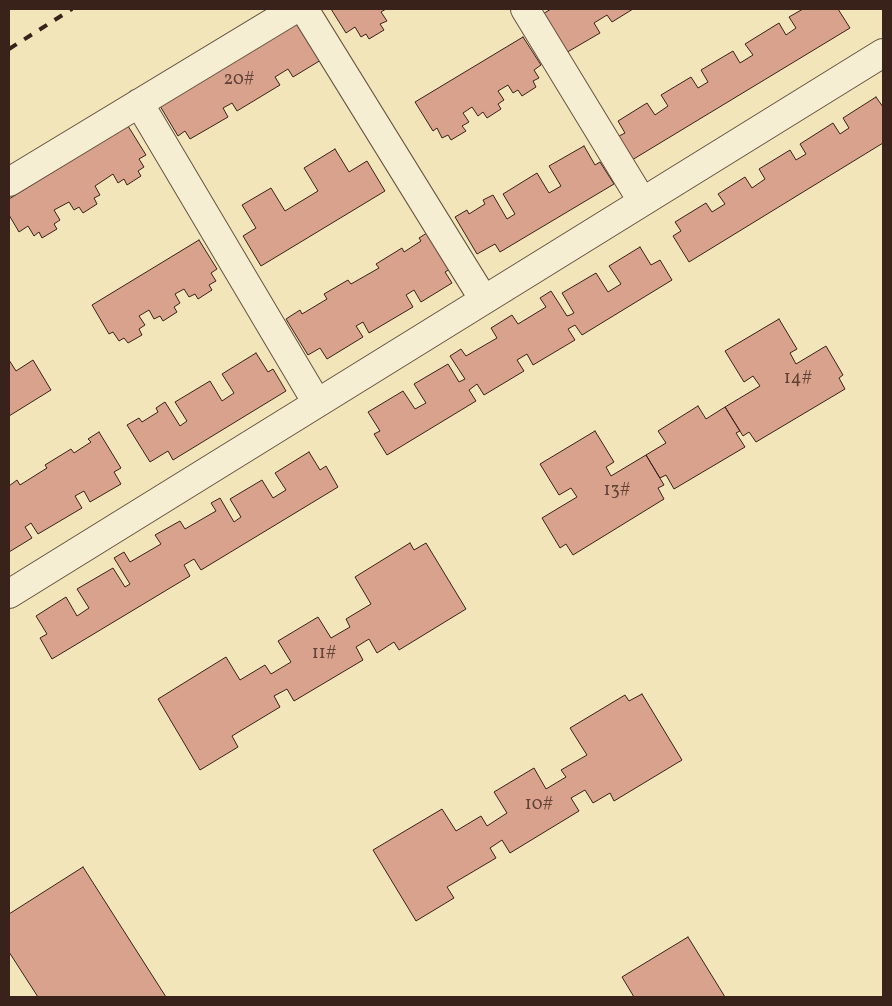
<!DOCTYPE html>
<html>
<head>
<meta charset="utf-8">
<style>
  body { margin:0 }
  #map { position:relative; width:892px; height:1006px; overflow:hidden; background:#f1e5b9; font-family:Vollkorn,serif }
  canvas { display:block }
  .frame { position:absolute; inset:0; border:10px solid #382219; pointer-events:none }
</style>
</head>
<body>
<div id="map">
<canvas width="892" height="1006"></canvas>
<div class="frame"></div>
</div>
<script>
const ctx = document.querySelector('canvas').getContext('2d');
ctx.lineJoin = 'round';
function fillPath(path, color) {
  ctx.fillStyle = color;
  ctx.fill(path, 'evenodd');
}
function poly(rows) {
  const path = new Path2D();
  for (const r of rows) {
    path.moveTo(r[0], r[1]);
    for (let i = 2; i < r.length; i += 2) path.lineTo(r[i], r[i + 1]);
  }
  return path;
}
function strokePath(path, color, width, dash) {
  ctx.strokeStyle = color;
  ctx.lineWidth = width;
  ctx.lineCap = dash ? 'butt' : 'round';
  ctx.setLineDash(dash || []);
  ctx.stroke(path);
}
function label(font, color, halo, rows, align = 'center') {
  ctx.font = font + ' Vollkorn,serif';
  ctx.lineWidth = 4;
  ctx.setLineDash([]);
  ctx.textBaseline = 'middle';
  ctx.strokeStyle = halo;
  ctx.fillStyle = color;
  for (const [text, x, y, turn = 0] of rows) {
    ctx.save();
    ctx.translate(x, y);
    ctx.rotate((+turn || 0) * Math.PI / 180);
    ctx.textAlign = isNaN(turn) ? turn : align;
    if (halo) ctx.strokeText(text, 0, 0);
    ctx.fillText(text, 0, 0);
    ctx.restore();
  }
}
const building = poly([
  [331,9,386,9,381,12,387,21,380,24,384,30,369,39,366,34,361,37,355,27,346,33,331,9],
  [551,9,633,9,612,22,607,15,594,23,600,33,564,54,541,15,551,9],
  [803,9,838,9,850,28,632,160,617,137,625,133,618,121,647,103,655,115,668,106,661,95,691,77,698,88,708,82,701,70,733,51,740,63,753,55,745,44,779,23,786,35,796,28,789,17,803,9],
  [304,19,321,60,293,77,288,69,275,77,280,85,237,111,232,103,223,108,228,117,190,139,185,131,178,136,160,106,304,19],
  [523,37,541,65,534,70,539,78,533,81,536,87,522,96,518,90,513,93,508,85,498,91,504,100,498,104,501,109,487,118,483,112,478,116,472,107,463,113,469,122,462,126,466,131,451,140,448,135,442,138,437,128,433,131,415,102,523,37],
  [876,97,883,107,883,143,689,262,673,236,681,231,675,222,706,203,712,212,725,204,718,194,745,177,752,188,765,179,759,169,790,150,796,160,806,154,800,144,833,123,840,134,849,128,843,118,876,97],
  [128,126,146,155,139,159,144,167,138,171,141,176,127,185,124,179,118,183,113,174,95,186,100,195,94,198,97,204,83,213,79,207,74,210,69,202,54,210,60,220,54,224,57,229,42,238,39,232,34,236,28,226,19,232,9,215,9,199,128,126],
  [584,146,595,165,600,162,614,184,500,252,495,244,477,254,455,217,467,210,469,214,485,204,483,200,493,195,507,219,515,214,503,194,537,173,549,193,561,186,549,166,584,146],
  [335,149,349,172,367,161,385,191,261,266,243,236,256,228,242,205,271,188,285,211,318,191,304,168,335,149],
  [430,231,452,268,445,272,452,283,421,302,414,290,406,295,413,307,369,333,363,322,356,326,363,337,327,359,320,348,308,355,286,319,300,310,302,314,327,299,324,294,348,280,351,284,379,268,376,264,402,248,404,252,421,241,419,238,430,231],
  [199,240,217,269,211,273,216,281,209,285,212,290,198,299,195,294,189,297,184,289,175,294,180,303,174,307,177,312,163,321,160,316,154,319,149,310,139,316,145,325,139,329,142,335,128,343,124,338,119,341,113,332,109,334,92,305,199,240],
  [640,247,651,265,660,260,672,280,582,335,575,325,568,329,575,340,533,365,527,354,517,360,524,371,484,395,477,384,469,390,476,401,387,455,374,434,380,431,368,412,403,391,415,409,426,403,414,384,448,364,459,382,465,379,450,356,461,349,466,356,497,338,491,328,512,315,518,324,546,307,540,298,551,291,567,316,570,315,574,313,562,293,596,273,608,292,621,284,609,266,640,247],
  [779,319,797,349,790,353,796,364,826,346,843,375,839,378,845,389,756,442,749,432,743,436,725,407,760,386,753,376,744,382,725,351,779,319],
  [256,353,268,372,273,369,286,391,173,460,168,451,150,462,127,425,139,418,142,422,158,412,156,408,165,402,180,426,187,421,175,402,210,381,222,401,234,393,222,374,256,353],
  [9,360,16,371,33,360,51,390,9,416,9,360],
  [698,406,706,419,725,407,740,431,736,433,745,447,674,489,666,475,660,478,646,455,666,443,658,431,698,406],
  [595,431,614,462,606,467,611,476,646,455,664,485,658,488,664,499,573,555,566,544,560,548,542,518,577,497,571,488,559,495,540,464,595,431],
  [99,432,121,468,114,472,121,484,90,502,84,491,75,496,82,508,38,534,31,523,25,527,32,538,9,552,9,486,17,480,20,485,47,468,45,465,71,449,74,453,91,442,88,439,99,432],
  [309,452,320,470,326,466,338,487,201,570,194,559,184,565,190,576,52,659,40,638,47,634,36,616,66,597,77,616,89,608,77,589,113,568,125,587,130,584,114,558,124,552,130,562,161,544,155,535,180,521,185,529,216,511,211,503,220,498,234,522,241,517,230,499,262,480,273,498,286,490,275,473,309,452],
  [410,543,414,550,426,543,466,609,399,650,394,642,377,653,369,639,356,647,363,660,294,701,287,689,274,696,280,707,232,736,238,747,200,770,158,699,226,657,240,680,265,665,271,674,291,662,278,641,318,617,331,638,350,627,346,619,371,604,355,577,410,543],
  [642,694,682,760,614,801,610,793,593,803,585,790,571,798,579,811,510,853,502,840,490,848,496,858,447,887,454,898,416,921,373,850,442,809,456,831,481,816,487,826,507,813,494,792,534,768,546,789,566,777,561,770,587,755,570,728,625,695,629,701,642,694],
  [83,867,166,997,38,997,9,952,9,914,83,867],
  [688,937,725,997,634,997,622,977,688,937]
]);
fillPath(building, '#d9a28d');
strokePath(building, '#382219', 1);
const minor = poly([
  [304,9,484,300],
  [525,9,642,201],
  [139,103,317,403],
  [9,182,295,9],
  [9,594,883,53]
]);
strokePath(minor, '#665341', 30);
strokePath(minor, '#f6eed2', 28);
strokePath(poly([
  [9,49,72,9]
]), '#382219', 4, [9, 9]);
label('18px', '#604236', null, [
  ["20#",239,81],
  ["14#",798,380],
  ["13#",617,492],
  ["11#",324,655],
  ["10#",539,806]
]);
</script>
</body>
</html>
